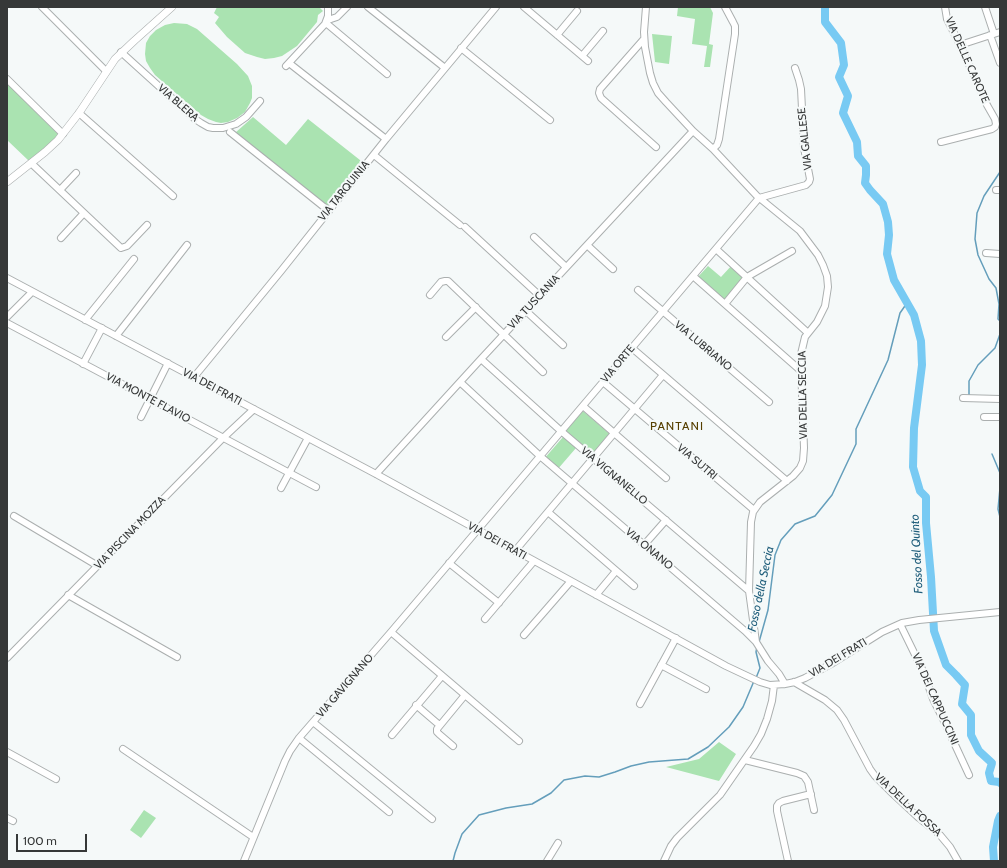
<!DOCTYPE html>
<html>
<head>
<meta charset="utf-8">
<style>
  body { margin:0 }
  #map { position:relative; width:1007px; height:868px; overflow:hidden; background:#f5f9f9; font-family:Cabin,sans-serif }
  canvas { display:block }
  .frame { position:absolute; inset:0; border:8px solid #363838; pointer-events:none }
  .scale { position:absolute; left:16px; top:834px; width:71px; height:18px; box-sizing:border-box; border:2px solid #363838; border-top:0; padding-left:5px; font-size:12px; line-height:14px; white-space:nowrap; color:#363838; -webkit-text-stroke:3px #f5f9f9; paint-order:stroke }
</style>
</head>
<body>
<div id="map">
<canvas width="1007" height="868"></canvas>
<div class="frame"></div>
<div class="scale">100 m</div>
</div>
<script>
const ctx = document.querySelector('canvas').getContext('2d');
ctx.lineJoin = 'round';
function fillPath(path, color) {
  ctx.fillStyle = color;
  ctx.fill(path, 'evenodd');
}
function poly(rows) {
  const path = new Path2D();
  for (const r of rows) {
    path.moveTo(r[0], r[1]);
    for (let i = 2; i < r.length; i += 2) path.lineTo(r[i], r[i + 1]);
  }
  return path;
}
function strokePath(path, color, width, dash) {
  ctx.strokeStyle = color;
  ctx.lineWidth = width;
  ctx.lineCap = dash ? 'butt' : 'round';
  ctx.setLineDash(dash || []);
  ctx.stroke(path);
}
function label(font, color, halo, rows, align = 'center') {
  ctx.font = font + ' Cabin,sans-serif';
  ctx.lineWidth = 4;
  ctx.setLineDash([]);
  ctx.textBaseline = 'middle';
  ctx.strokeStyle = halo;
  ctx.fillStyle = color;
  for (const [text, x, y, turn = 0] of rows) {
    ctx.save();
    ctx.translate(x, y);
    ctx.rotate((+turn || 0) * Math.PI / 180);
    ctx.textAlign = isNaN(turn) ? turn : align;
    if (halo) ctx.strokeText(text, 0, 0);
    ctx.fillText(text, 0, 0);
    ctx.restore();
  }
}
fillPath(poly([
  [217,7,319,7,323,11,318,15,317,22,297,46,282,56,274,58,265,59,257,57,245,53,227,37,215,23,219,17,214,13],
  [678,7,710,7,713,13,709,44,713,45,710,67,704,67,707,46,692,44,695,19,677,16],
  [174,23,187,24,197,29,237,64,248,76,252,86,252,98,250,103,245,112,237,118,228,122,221,123,216,122,208,119,201,115,155,75,150,68,146,61,145,54,146,43,150,36,156,30,165,25],
  [652,34,672,36,669,64,655,62],
  [7,81,61,134,49,145,29,161,7,140],
  [253,117,286,145,308,119,365,164,329,209,235,133],
  [732,265,746,278,725,302,697,278,708,266,721,277],
  [583,411,611,435,592,456,564,432],
  [563,437,576,448,557,470,544,459],
  [719,742,736,754,719,781,666,767,699,759],
  [144,810,156,818,141,838,130,830]
]), '#aae3b1');
strokePath(poly([
  [1000,172,984,196,977,213,975,239,978,255,989,279,996,288,999,304,998,319,1000,321],
  [969,395,969,381,978,365,995,348,1000,334],
  [992,454,1000,473],
  [1000,488,998,509,1000,517],
  [759,642,768,610,775,555,781,540,795,524,815,516,832,495,856,444,856,429,888,360,900,313,907,303],
  [756,678,760,668,756,652,757,647],
  [453,861,455,853,462,834,479,815,506,808,532,804,551,793,564,780,585,776,599,777,615,772,631,766,649,762,688,759,708,747,729,727,743,707,754,681]
]), '#649ebb', 1.5);
strokePath(poly([
  [825,7,825,22,841,43,844,65,839,77,848,96,843,113,857,142,858,156,866,166,866,175,865,183,870,190,883,204,888,222,889,235,887,254,894,280,914,315,921,341,922,365,914,428,913,467,920,491,926,497,926,523,931,577,934,631,946,665,956,675,965,685,962,704,971,715,971,735,979,751,992,763,989,773,991,781,999,782,1000,783],
  [994,861,993,847,998,821,1000,816]
]), '#78caf3', 8);
const minor = poly([
  [42,7,106,71],
  [368,7,445,68],
  [524,7,588,61],
  [646,7,644,32,645,47,650,73,653,83,658,93,666,102,693,131,713,149,757,196,800,231,818,255,823,265,827,276,828,287,825,306,817,322,805,337,801,354,801,364,804,448,803,461,800,468,793,476,760,502,753,512,751,522,749,591,756,642,768,661,779,674,785,684],
  [985,7,994,34],
  [327,20,331,19,337,17,347,7],
  [326,23,387,74],
  [557,35,577,11],
  [990,35,1000,63],
  [644,39,600,89,599,93,601,98,656,147],
  [960,45,1000,32],
  [461,48,550,120],
  [121,52,195,119,201,123,208,127,213,128,223,128,236,124,246,117,260,101],
  [582,56,603,31],
  [289,63,386,139],
  [286,66,325,24,328,16,328,7],
  [7,79,63,134],
  [79,113,173,196],
  [230,132,329,211],
  [941,142,992,129,995,127,996,124,995,119,987,105,979,86,960,45,947,19,945,7],
  [713,149,717,145,719,139,735,34,735,26,733,22,725,7],
  [374,155,460,225],
  [31,163,121,248,127,246,147,225],
  [60,190,76,173],
  [996,190,1000,190],
  [465,227,540,296],
  [534,237,566,267],
  [61,238,84,213],
  [587,245,613,269],
  [716,249,808,333],
  [986,253,1000,254],
  [693,276,801,371],
  [7,278,376,474,726,666,760,682,770,685,785,684,795,682,805,678,831,664,882,632,902,623,919,620,1000,612],
  [638,290,769,402],
  [430,295,441,282,445,281,448,281,543,372],
  [725,304,747,277,792,251],
  [526,311,563,345],
  [7,317,32,292],
  [85,320,134,259],
  [7,323,316,487],
  [116,336,187,245],
  [446,337,476,307],
  [632,348,787,481],
  [481,359,561,431,749,591],
  [83,364,102,328],
  [194,377,281,271,386,139,496,7],
  [460,382,540,456,745,631,756,642],
  [603,382,754,510],
  [963,398,1000,399],
  [583,406,666,478],
  [141,417,168,363],
  [984,417,1000,417],
  [376,474,481,359,693,131],
  [281,488,308,438],
  [548,512,634,586],
  [14,516,98,566],
  [644,545,666,520],
  [515,551,663,375],
  [449,563,499,603],
  [68,595,177,657],
  [596,595,616,571],
  [485,619,534,561],
  [900,624,924,673,933,699,944,721,969,775],
  [391,632,519,741],
  [524,635,571,581],
  [7,658,223,438,254,409],
  [661,665,706,689],
  [794,682,825,700,837,710,844,720,870,769,875,776,890,791,919,818,940,835,950,847,958,861],
  [640,704,676,638],
  [416,705,437,723],
  [313,722,432,819],
  [392,735,442,676],
  [299,738,389,812],
  [453,746,439,734,437,732,437,729,465,695],
  [123,749,253,837],
  [7,752,56,779],
  [745,760,797,773,804,776,808,782,814,810],
  [7,818,13,821],
  [244,861,285,761,290,751,299,738,391,632,759,198,806,185,809,182,810,179,804,148,801,89,799,80,795,68],
  [547,861,558,843],
  [664,861,671,846,677,838,720,795,754,746,761,734,767,719,772,701,774,685],
  [788,861,777,811,777,806,779,803,783,801,811,794]
]);
const major = poly([
  [7,182,45,152,58,140,79,113,115,59,134,41,172,7]
]);
strokePath(minor, '#abafaf', 8);
strokePath(major, '#abafaf', 8);
strokePath(minor, '#fff', 6);
strokePath(major, '#fff', 7);
label('11px', '#363838', '#f5f9f9', [
  ["VIA DELLE CAROTE",967,60,66],
  ["VIA BLERA",178,103,41],
  ["VIA GALLESE",805,139,-96],
  ["VIA TARQUINIA",344,191,-51],
  ["VIA TUSCANIA",534,302,-47],
  ["VIA LUBRIANO",703,346,40],
  ["VIA ORTE",618,364,-50],
  ["VIA DEI FRATI",212,387,28],
  ["VIA DELLA SECCIA",803,395,-91],
  ["VIA MONTE FLAVIO",148,398,28],
  ["VIA SUTRI",697,462,40],
  ["VIA VIGNANELLO",614,476,40],
  ["VIA PISCINA MOZZA",130,533,-46],
  ["VIA DEI FRATI",497,541,29],
  ["VIA ONANO",649,549,40],
  ["VIA DEI FRATI",838,658,-31],
  ["VIA GAVIGNANO",345,686,-49],
  ["VIA DEI CAPPUCCINI",935,699,66],
  ["VIA DELLA FOSSA",908,805,43]
]);
ctx.letterSpacing = '1px';
label('12px', '#563f00', '#f5f9f9', [
  ["PANTANI",677,426]
]);
ctx.letterSpacing = '0px';
label('italic 12px', '#205e7b', '#f5f9f9', [
  ["Fosso del Quinto",917,554,-93],
  ["Fosso della Seccia",761,589,-78]
]);
</script>
</body>
</html>
